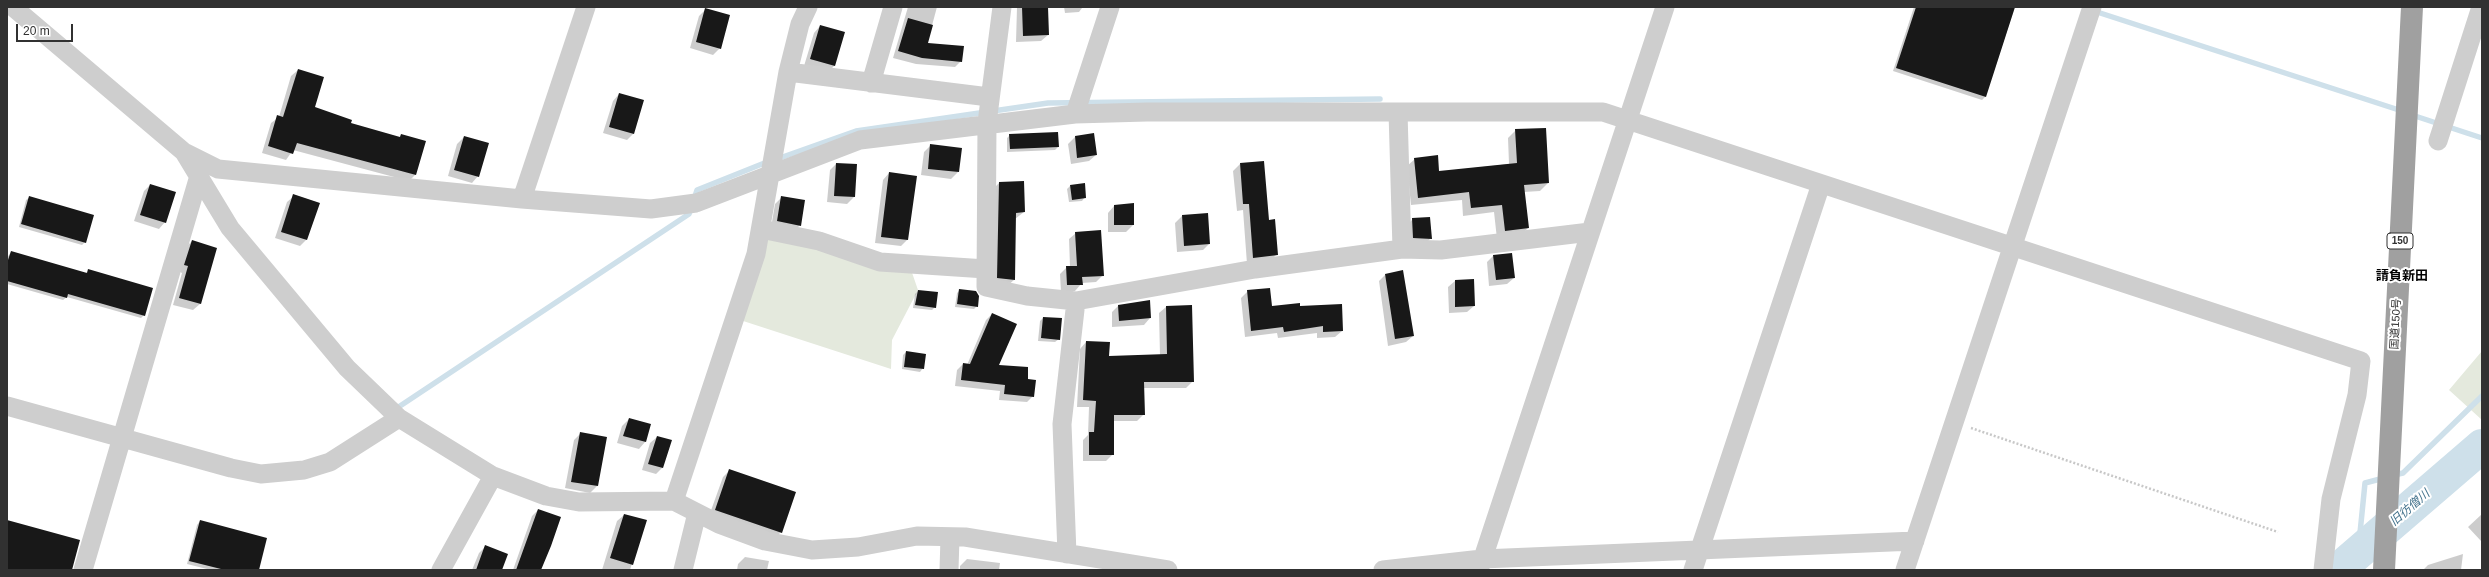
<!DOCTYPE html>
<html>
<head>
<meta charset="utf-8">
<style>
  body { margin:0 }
  #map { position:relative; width:2489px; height:577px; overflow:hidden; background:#fff; font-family:Arial,sans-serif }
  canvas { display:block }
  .frame { position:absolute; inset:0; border:8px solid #313131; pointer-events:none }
  .scale { position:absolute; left:16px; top:24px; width:57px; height:18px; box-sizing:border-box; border:2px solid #313131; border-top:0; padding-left:5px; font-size:12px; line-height:14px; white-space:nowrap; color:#313131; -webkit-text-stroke:3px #fff; paint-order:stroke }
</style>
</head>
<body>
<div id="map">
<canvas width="2489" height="577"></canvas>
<div class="frame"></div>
<div class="scale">20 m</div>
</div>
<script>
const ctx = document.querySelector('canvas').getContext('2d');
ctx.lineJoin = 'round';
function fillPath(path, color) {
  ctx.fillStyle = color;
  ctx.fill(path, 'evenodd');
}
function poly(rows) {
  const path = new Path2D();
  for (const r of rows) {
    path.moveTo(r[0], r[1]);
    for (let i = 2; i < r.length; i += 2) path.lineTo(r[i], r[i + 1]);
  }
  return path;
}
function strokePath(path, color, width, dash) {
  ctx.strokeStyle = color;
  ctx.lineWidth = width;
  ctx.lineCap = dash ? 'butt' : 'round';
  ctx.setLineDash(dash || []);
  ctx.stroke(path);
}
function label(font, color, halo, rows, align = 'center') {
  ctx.font = font + ' Arial,"Noto Sans JP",sans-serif';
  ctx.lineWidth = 4;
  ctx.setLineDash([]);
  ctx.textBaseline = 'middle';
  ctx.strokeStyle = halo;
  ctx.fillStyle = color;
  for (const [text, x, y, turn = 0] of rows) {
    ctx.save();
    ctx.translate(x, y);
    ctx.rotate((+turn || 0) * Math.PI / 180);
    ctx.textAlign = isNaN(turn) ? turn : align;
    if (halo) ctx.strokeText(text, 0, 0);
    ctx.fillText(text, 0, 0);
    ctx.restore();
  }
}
fillPath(poly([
  [766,231,909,264,918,290,892,340,891,369,737,319],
  [2482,351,2482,420,2449,390]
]), '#e4e9dd');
fillPath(poly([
  [908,7,937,7,927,44,961,61,955,67,916,64,893,58],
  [1017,7,1047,7,1048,35,1041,41,1016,42],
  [1064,7,1082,7,1082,8,1079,12,1065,13],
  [1914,7,2015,7,1985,97,1982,100,1893,71],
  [706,9,720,48,713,55,690,48,699,16],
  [820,26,834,66,828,72,804,66,814,33],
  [298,70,313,107,349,123,399,138,401,135,415,175,409,181,293,150,286,160,262,153,271,123,279,117,291,76],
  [619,94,634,133,627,140,603,133,613,101],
  [1516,130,1548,183,1540,191,1524,192,1528,228,1520,236,1497,239,1494,212,1463,216,1462,200,1411,205,1407,166,1415,159,1438,172,1509,164,1508,138],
  [1010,135,1058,147,1055,150,1007,152,1007,138],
  [1093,135,1096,155,1089,161,1071,164,1068,144,1075,137],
  [464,137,478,176,472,183,448,176,457,144],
  [931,145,958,172,951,179,921,175,924,152],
  [836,164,854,197,847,204,827,202,830,170],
  [1240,164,1268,221,1277,254,1270,261,1247,264,1243,210,1237,211,1233,171],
  [889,173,907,240,901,246,875,243,883,180],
  [999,183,1024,212,1015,219,1014,280,1007,286,991,285,992,190],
  [150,185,165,222,159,229,134,221,144,191],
  [1070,186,1085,197,1082,201,1069,202,1067,189],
  [294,196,306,240,300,246,275,238,287,202],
  [30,197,85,242,82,245,19,227,26,200],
  [782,197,800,225,793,232,771,228,775,204],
  [1114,206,1133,225,1126,232,1108,232,1108,213],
  [1182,216,1209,244,1203,250,1177,252,1175,223],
  [1413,219,1431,238,1424,245,1406,245,1406,226],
  [1076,233,1103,275,1096,282,1082,283,1075,291,1061,292,1060,274,1067,267,1070,267,1069,239],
  [192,241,200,304,193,310,173,305,182,273,178,271,185,248],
  [11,252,85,274,89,270,144,315,141,318,67,297,63,300,7,284,7,258],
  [1493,256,1514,278,1507,284,1489,286,1487,262],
  [1385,275,1413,336,1406,342,1388,346,1379,281],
  [1455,281,1474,306,1467,312,1449,313,1448,287],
  [960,290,977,306,974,309,955,307,957,293],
  [918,291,935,307,932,310,913,308,915,294],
  [1248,291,1271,307,1299,307,1342,331,1335,337,1317,338,1317,333,1278,338,1277,333,1245,337,1241,298],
  [1149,301,1150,318,1144,325,1112,327,1112,312,1118,306],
  [1166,307,1193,381,1186,388,1143,388,1144,414,1137,421,1113,421,1113,454,1106,461,1083,461,1083,440,1088,435,1089,407,1077,407,1080,349,1086,342,1108,357,1160,356,1159,313],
  [992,314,998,366,1026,380,1033,396,1027,402,999,400,1000,391,955,386,957,370,963,364,967,365,986,320],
  [1043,318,1059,339,1055,342,1038,341,1040,321],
  [906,352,923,368,920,372,902,369,903,355],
  [629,419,650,425,645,442,639,449,617,443,622,426],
  [581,433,606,438,597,486,590,493,565,488,574,440],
  [657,437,663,467,656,474,642,470,650,443],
  [730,470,781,532,774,539,709,516,723,477],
  [538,510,540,570,513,570,532,516],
  [2482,514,2482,541,2481,541,2468,527],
  [624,515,645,521,630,570,602,570,617,521],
  [200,521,258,570,211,570,187,564,197,525],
  [486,546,501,570,472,570,479,553],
  [2463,554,2461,570,2423,570,2428,565],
  [745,557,769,561,767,570,737,570,738,564],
  [967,559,1000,563,999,570,960,570,960,566]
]), '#0003');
strokePath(poly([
  [2094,11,2402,111],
  [2412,115,2482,138],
  [777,159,856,131,1048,103,1380,99],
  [694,199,697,190,767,162],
  [394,410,689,214,692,207],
  [2394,475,2403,473,2482,396],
  [2358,553,2365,483,2384,478]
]), '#cee0ea', 5.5);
strokePath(poly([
  [2338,570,2482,446]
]), '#cee0ea', 34);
fillPath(poly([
  [1022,7,1048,7,1049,35,1023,36],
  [1916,7,2015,7,1986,97,1896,68],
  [705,8,730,15,721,49,696,42],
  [908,18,933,25,928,43,964,46,962,62,922,58,898,51],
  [820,25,845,32,835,66,810,59],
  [298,69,324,77,315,107,352,120,351,123,400,137,401,134,426,141,416,175,297,143,293,154,268,146,277,115,283,117],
  [619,93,644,100,634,134,609,127],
  [1546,128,1549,183,1524,185,1529,228,1505,231,1502,205,1471,208,1469,192,1418,198,1414,158,1438,155,1439,171,1517,163,1515,129],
  [1058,132,1059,147,1010,149,1009,134],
  [1094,133,1097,155,1077,158,1075,136],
  [464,136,489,143,479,177,454,170],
  [930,144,962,148,959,172,928,169],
  [1264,161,1269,220,1275,219,1278,255,1253,258,1249,204,1243,204,1240,163],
  [836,163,857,164,855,197,834,196],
  [889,172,917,176,908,240,881,237],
  [1024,181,1025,212,1016,213,1015,280,997,278,999,182],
  [1085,183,1086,198,1072,200,1070,185],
  [150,184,176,192,166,223,140,215],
  [293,194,320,203,307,240,281,232],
  [29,196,94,215,86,243,21,224],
  [781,196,805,200,801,226,777,221],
  [1134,203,1134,225,1114,225,1114,205],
  [1208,213,1210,244,1184,246,1182,215],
  [1430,217,1432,239,1413,238,1412,218],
  [1101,230,1104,276,1082,277,1083,285,1067,285,1066,266,1077,266,1075,232],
  [192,240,217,248,201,304,179,298,188,266,184,265],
  [11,251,87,273,88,269,153,288,145,316,68,294,67,298,7,281,7,263],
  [1512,253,1515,278,1496,280,1493,255],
  [1403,270,1414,336,1395,339,1385,274],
  [1474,279,1475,306,1455,307,1455,280],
  [1270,288,1272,306,1300,303,1300,306,1342,304,1343,331,1323,332,1323,326,1284,332,1283,327,1251,331,1247,290],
  [959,289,976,291,979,296,978,307,957,304],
  [918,290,938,292,936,308,915,305],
  [1150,300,1151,318,1119,321,1118,305],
  [1192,305,1194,382,1144,382,1145,415,1114,415,1114,455,1089,455,1089,432,1094,432,1096,401,1083,400,1086,341,1110,342,1109,356,1167,354,1166,306],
  [992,313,1017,324,999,365,1028,367,1028,379,1036,380,1034,397,1004,394,1005,385,961,380,963,363,970,364],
  [1043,317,1062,318,1060,340,1041,338],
  [906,351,926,354,924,369,904,367],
  [629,418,651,424,646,442,623,436],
  [580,432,607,437,598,486,571,482],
  [657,436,672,440,663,468,648,464],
  [729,469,796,492,782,533,715,510],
  [538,509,561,517,551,546,541,570,516,570],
  [624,514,647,520,633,565,610,558],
  [7,520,80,540,72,570,7,570],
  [200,520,267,538,259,570,225,570,189,561],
  [485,545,508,554,502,570,476,570]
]), '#181818');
strokePath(poly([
  [1971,428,2278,532]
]), '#c8c8c8', 2.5, [2, 2]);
strokePath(poly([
  [13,7,184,152,218,169,522,199,651,209,696,203,860,140,1075,114,1147,112,1603,112,2361,361,2357,395,2331,499,2323,570],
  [1002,7,987,123,986,287,1027,296,1076,301,1255,269,1402,249,1441,250,1590,232],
  [788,72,989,97],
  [871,83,893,7],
  [1398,112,1402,249],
  [1075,114,1110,7],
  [2438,141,2481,7],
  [184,152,230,228,347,368,399,418,493,476,546,496,579,502,674,501,719,524,765,541,812,550,858,547,917,536,965,537,1168,570],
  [522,199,586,7],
  [761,229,819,241,880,262,986,269],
  [7,406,231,468,261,474,304,470,330,462,399,418],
  [674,501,756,254,788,72,800,24,808,7],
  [1067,554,1062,424,1076,301],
  [83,570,199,176],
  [441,570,493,476],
  [683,570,697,513],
  [949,570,950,537],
  [1383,570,1482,559,1915,541],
  [1479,570,1665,7],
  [1693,570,1821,184],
  [1905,570,2092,7]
]), '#cecece', 19);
strokePath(poly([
  [2384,570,2412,7]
]), '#a0a0a0', 22);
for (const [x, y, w] of [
  [2400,241,26]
]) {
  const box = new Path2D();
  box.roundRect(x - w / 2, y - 8, w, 16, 3);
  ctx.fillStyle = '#fff';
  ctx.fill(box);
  strokePath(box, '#313131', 1);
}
label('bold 10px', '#313131', null, [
  ["150",2400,241]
]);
label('11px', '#313131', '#fff', [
  ["国道150号",2396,324,-87]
]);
label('italic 12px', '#44738d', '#fff', [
  ["旧彷僧川",2410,508,-41]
]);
label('bold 13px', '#000', '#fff', [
  ["請負新田",2402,276]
]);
</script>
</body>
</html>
